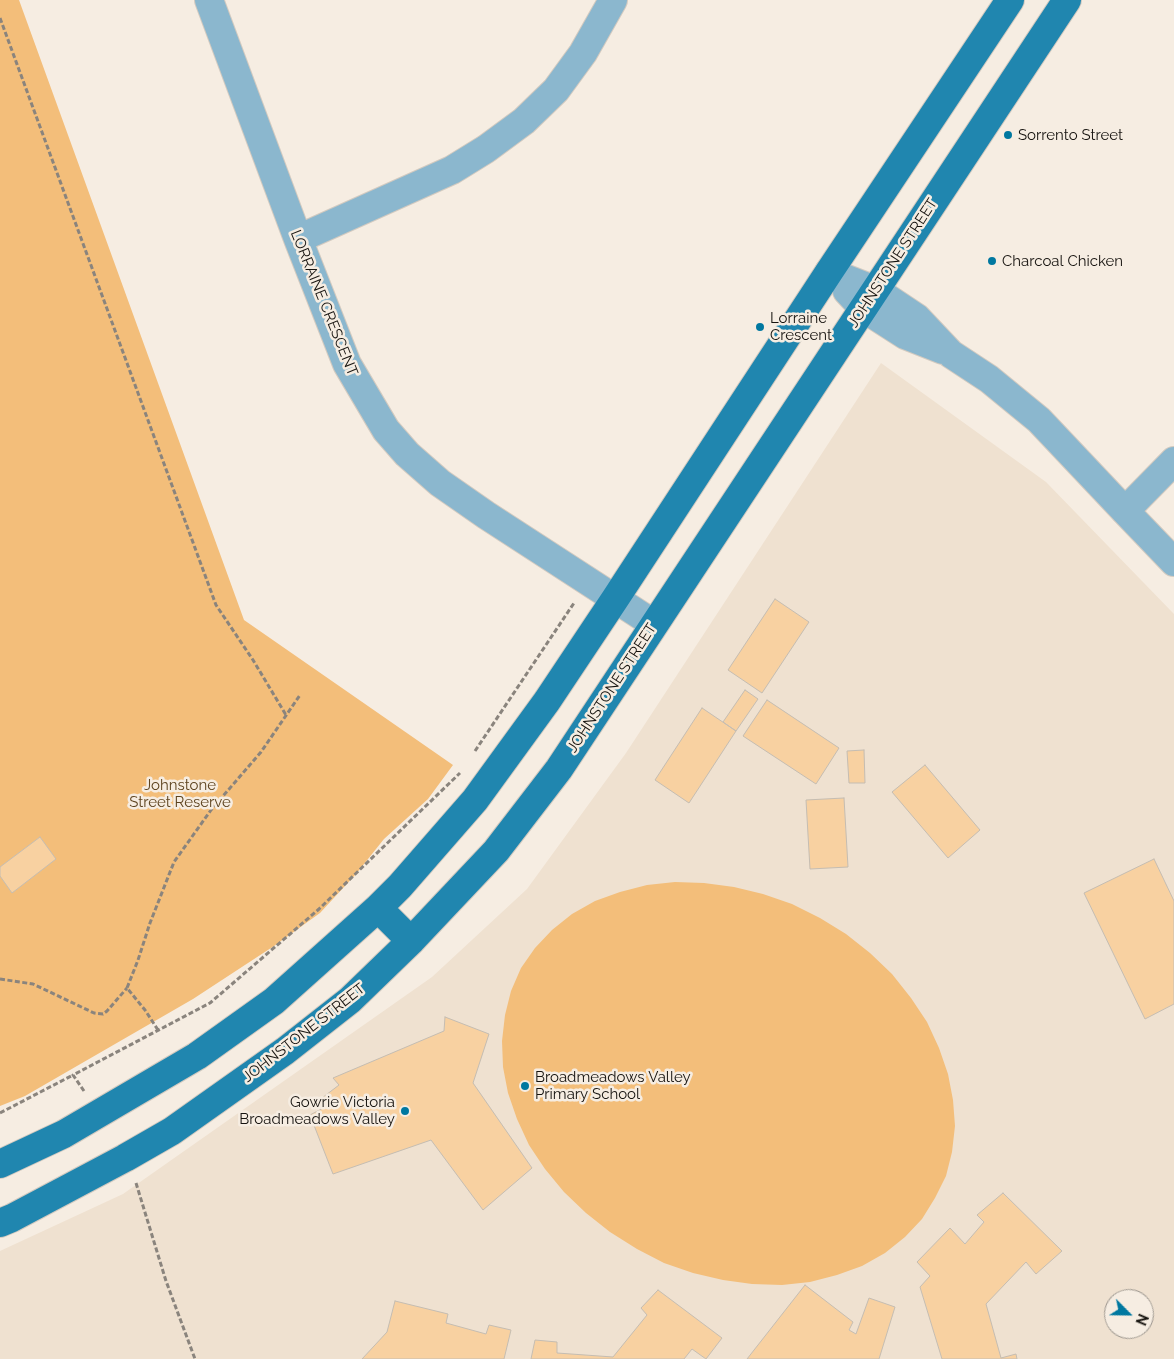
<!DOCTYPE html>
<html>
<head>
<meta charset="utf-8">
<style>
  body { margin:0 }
  #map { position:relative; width:1174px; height:1359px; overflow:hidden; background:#f6ede2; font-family:Raleway,sans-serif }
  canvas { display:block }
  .north { position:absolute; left:1104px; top:1289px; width:50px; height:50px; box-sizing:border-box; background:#f6ede2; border:1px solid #9c968e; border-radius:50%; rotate:113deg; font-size:14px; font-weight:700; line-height:20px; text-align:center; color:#16130f }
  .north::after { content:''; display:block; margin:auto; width:18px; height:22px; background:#0078a0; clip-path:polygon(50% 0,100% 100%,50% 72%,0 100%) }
</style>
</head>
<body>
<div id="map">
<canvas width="1174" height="1359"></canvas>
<div class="north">N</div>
</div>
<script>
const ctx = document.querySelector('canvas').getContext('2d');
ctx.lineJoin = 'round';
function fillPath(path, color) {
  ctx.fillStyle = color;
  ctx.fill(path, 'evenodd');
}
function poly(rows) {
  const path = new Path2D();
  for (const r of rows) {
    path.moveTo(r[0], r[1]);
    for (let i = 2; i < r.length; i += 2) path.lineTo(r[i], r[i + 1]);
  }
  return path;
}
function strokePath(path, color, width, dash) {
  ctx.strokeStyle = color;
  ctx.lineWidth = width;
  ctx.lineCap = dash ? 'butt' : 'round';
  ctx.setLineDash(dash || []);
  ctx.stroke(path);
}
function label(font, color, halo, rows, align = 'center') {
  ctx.font = font + ' Raleway,sans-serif';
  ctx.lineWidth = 5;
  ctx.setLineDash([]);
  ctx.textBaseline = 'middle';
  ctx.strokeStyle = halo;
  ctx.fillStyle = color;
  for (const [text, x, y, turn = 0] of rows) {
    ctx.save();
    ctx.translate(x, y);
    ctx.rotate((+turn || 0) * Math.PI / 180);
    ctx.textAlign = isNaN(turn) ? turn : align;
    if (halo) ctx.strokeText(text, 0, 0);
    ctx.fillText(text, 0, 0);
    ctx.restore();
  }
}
fillPath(poly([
  [881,363,1046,482,1174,614,1174,1359,0,1359,0,1251,123,1194,432,977,527,889,626,753],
  [1114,1299,1144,1299,1144,1329,1114,1329]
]), '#efe1d0');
fillPath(poly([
  [0,0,19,0,244,620,453,765,428,799,384,839,356,874,320,913,274,946,193,999,25,1096,0,1106],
  [675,882,704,883,734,887,763,894,792,904,820,918,846,934,870,953,892,974,911,998,927,1022,939,1048,948,1074,953,1100,955,1126,952,1152,946,1176,935,1198,922,1219,905,1237,885,1253,862,1266,837,1275,810,1282,782,1285,752,1284,723,1280,693,1273,664,1263,637,1249,610,1232,586,1213,564,1192,545,1169,529,1145,517,1119,508,1093,503,1067,502,1041,505,1015,511,991,521,968,535,948,552,930,572,914,595,901,620,892,647,885]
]), '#f3be7a');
const building = poly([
  [775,599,809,622,762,693,728,670,775,599],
  [745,690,758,699,736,731,723,722,745,690],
  [767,700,839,748,816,784,743,736,767,700],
  [702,708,736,731,689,803,655,780,702,708],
  [864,750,865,783,849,783,847,751,864,750],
  [925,765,980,830,948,858,892,792,925,765],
  [844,798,848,867,810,869,806,800,844,798],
  [40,837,56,859,12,893,0,876,0,867,40,837],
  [1154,859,1174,901,1174,1004,1145,1019,1084,893,1154,859],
  [445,1017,489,1034,473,1083,532,1168,483,1210,431,1140,333,1174,310,1115,327,1106,322,1098,339,1085,333,1078,444,1031,445,1017],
  [1003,1193,1062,1251,1036,1274,1026,1262,986,1304,1001,1358,1016,1354,1017,1359,942,1359,920,1287,930,1276,917,1262,950,1228,965,1244,984,1222,977,1215,1003,1193],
  [805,1285,853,1322,849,1330,856,1334,869,1298,895,1307,879,1359,747,1359,805,1285],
  [658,1290,722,1338,706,1359,692,1349,684,1359,531,1359,535,1340,557,1342,557,1353,613,1357,647,1315,641,1308,658,1290],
  [395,1301,448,1314,446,1323,486,1334,489,1325,511,1330,504,1359,362,1359,387,1332,395,1301]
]);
fillPath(building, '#f8d1a1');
strokePath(building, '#c5bdb2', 1);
const street = poly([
  [209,0,298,239,347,364,386,430,407,454,440,483,486,515,654,624],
  [298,239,452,170,486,149,524,121,556,90,583,53,613,0],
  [829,272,875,290,917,318,951,354,989,379,1039,420,1125,511,1174,562],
  [847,291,863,308,905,335,943,350],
  [1125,511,1174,461]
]);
const primary = poly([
  [378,908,411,941],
  [0,1164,64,1134,197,1056,274,1001,378,908,400,886,475,800,547,701,615,599,829,272,1010,0],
  [0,1223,12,1218,125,1158,172,1131,285,1051,350,1000,411,941,496,851,559,769,1067,0]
]);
strokePath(street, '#d2cac0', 30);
strokePath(primary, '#d2cac0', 30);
strokePath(poly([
  [0,18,216,605,253,660,286,715],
  [475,751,574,603],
  [0,979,33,984,94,1013,103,1014,107,1011,127,988],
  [158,1030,145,1010,127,988,138,960,150,923,174,862,211,810,261,752,300,695],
  [84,1091,73,1075,210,1003,319,909,460,773],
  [0,1113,73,1075],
  [136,1183,166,1281,195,1359]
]), '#8a847d', 3, [5, 2.5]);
strokePath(street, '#8bb7ce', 28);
strokePath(primary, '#2086af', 28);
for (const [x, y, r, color] of [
  [1008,135,5,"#0078a0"],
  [992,261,5,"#0078a0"],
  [760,327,5,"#0078a0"],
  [525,1086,5,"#0078a0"],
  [405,1111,5,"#0078a0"]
]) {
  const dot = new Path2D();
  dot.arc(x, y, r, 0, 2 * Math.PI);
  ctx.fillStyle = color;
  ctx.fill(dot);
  strokePath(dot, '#f6ede2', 2);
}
label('15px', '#16130f', '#f6ede2', [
  ["Sorrento Street",1018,135],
  ["Charcoal Chicken",1002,261],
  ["Lorraine",770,318],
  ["Crescent",770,335],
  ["Broadmeadows Valley",535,1077],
  ["Primary School",535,1094],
  ["Gowrie Victoria",395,1102,"right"],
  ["Broadmeadows Valley",395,1119,"right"]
], 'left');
label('15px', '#16130f', '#f6ede2', [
  ["JOHNSTONE STREET",893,263,-57],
  ["LORRAINE CRESCENT",324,303,68],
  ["JOHNSTONE STREET",612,688,-57],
  ["JOHNSTONE STREET",304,1033,-38]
]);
label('15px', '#5d431f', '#f6ede2', [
  ["Johnstone",180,785],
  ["Street Reserve",180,802]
]);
</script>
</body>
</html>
